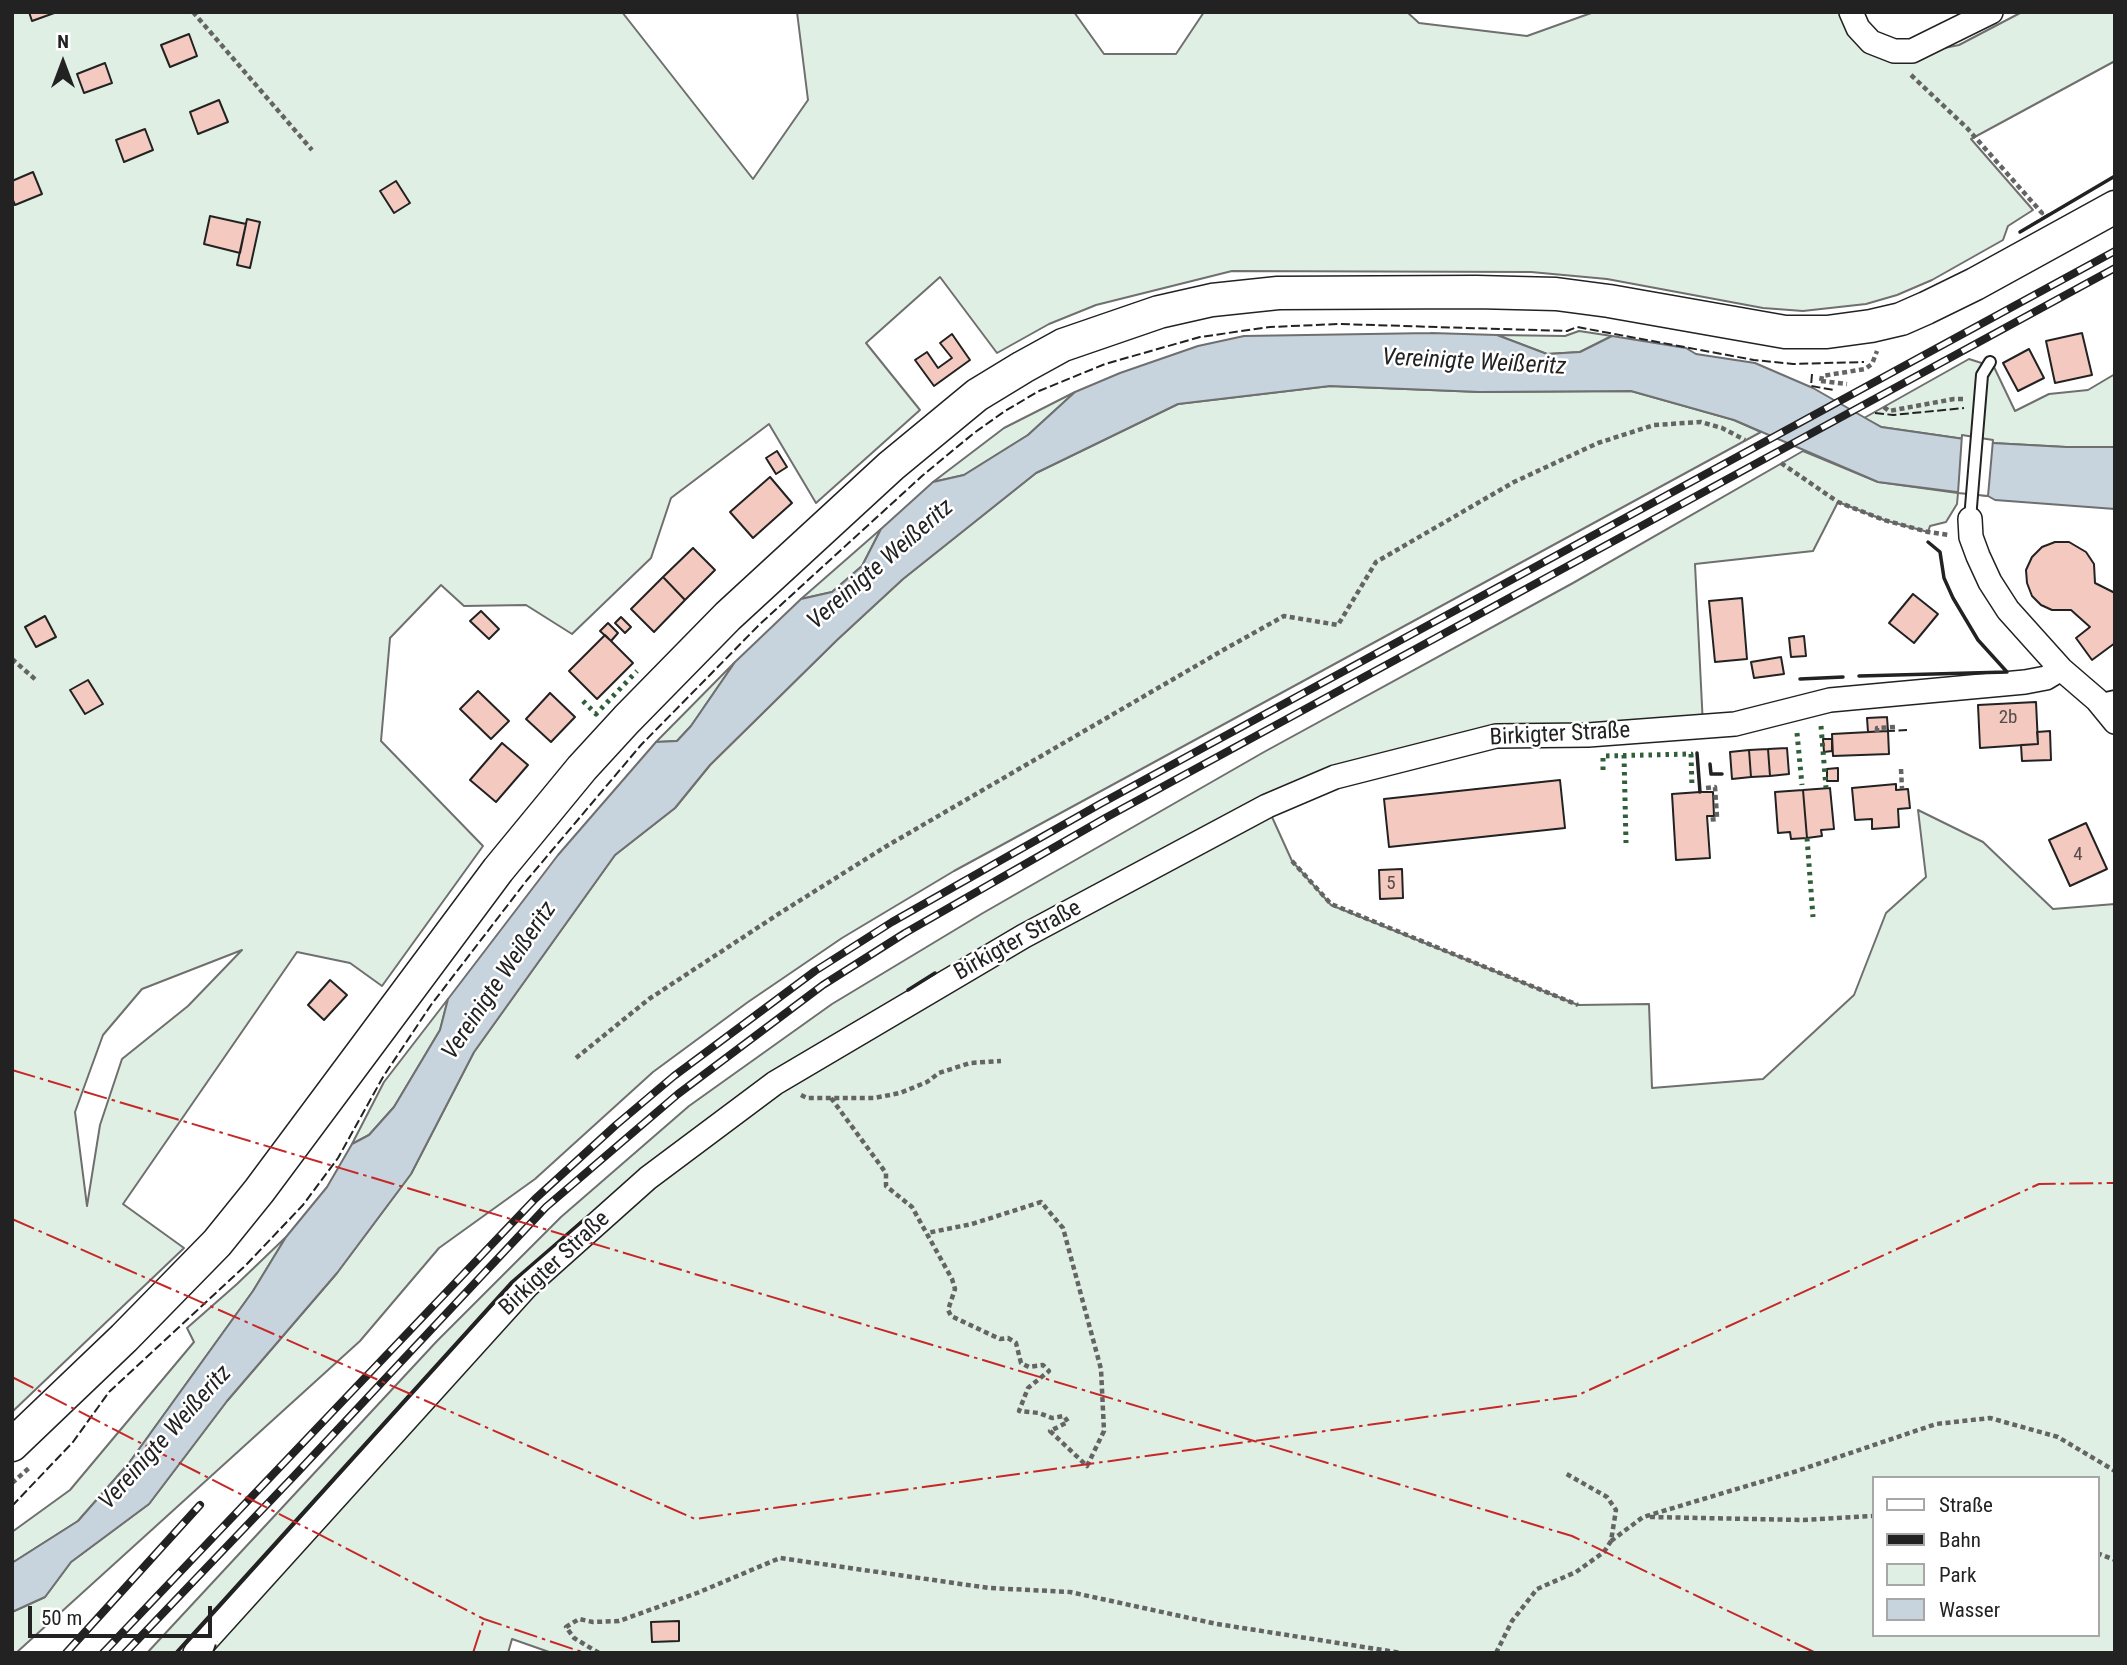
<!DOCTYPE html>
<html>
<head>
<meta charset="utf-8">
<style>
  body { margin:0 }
  #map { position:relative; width:2127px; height:1665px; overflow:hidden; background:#fff; font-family:"Roboto Condensed",sans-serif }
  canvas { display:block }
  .frame { position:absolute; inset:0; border:14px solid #222; pointer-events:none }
  .legend { position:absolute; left:1872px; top:1476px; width:228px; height:161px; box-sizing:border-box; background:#fff; border:2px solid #a7a7a7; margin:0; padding:9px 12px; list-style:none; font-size:21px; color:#222 }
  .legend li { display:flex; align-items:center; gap:14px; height:35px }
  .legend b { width:35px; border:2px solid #a7a7a7 }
  .north { position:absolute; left:28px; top:28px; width:70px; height:70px; -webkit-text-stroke:5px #fff; paint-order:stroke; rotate:0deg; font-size:19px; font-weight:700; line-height:28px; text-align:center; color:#222 }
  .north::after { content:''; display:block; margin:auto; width:24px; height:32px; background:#222; clip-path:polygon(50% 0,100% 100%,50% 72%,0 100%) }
  .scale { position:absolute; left:28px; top:1606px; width:184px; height:32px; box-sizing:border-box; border:4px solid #222; border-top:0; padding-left:9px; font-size:21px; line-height:24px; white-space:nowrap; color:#222; -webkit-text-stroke:5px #fff; paint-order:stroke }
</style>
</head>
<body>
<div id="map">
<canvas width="2127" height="1665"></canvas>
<div class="frame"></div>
<ul class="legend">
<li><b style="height:9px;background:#fff"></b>Straße</li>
<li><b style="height:9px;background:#222"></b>Bahn</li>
<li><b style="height:19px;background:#e0efe3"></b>Park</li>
<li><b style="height:19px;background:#c7d3dd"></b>Wasser</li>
</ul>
<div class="north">N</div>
<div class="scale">50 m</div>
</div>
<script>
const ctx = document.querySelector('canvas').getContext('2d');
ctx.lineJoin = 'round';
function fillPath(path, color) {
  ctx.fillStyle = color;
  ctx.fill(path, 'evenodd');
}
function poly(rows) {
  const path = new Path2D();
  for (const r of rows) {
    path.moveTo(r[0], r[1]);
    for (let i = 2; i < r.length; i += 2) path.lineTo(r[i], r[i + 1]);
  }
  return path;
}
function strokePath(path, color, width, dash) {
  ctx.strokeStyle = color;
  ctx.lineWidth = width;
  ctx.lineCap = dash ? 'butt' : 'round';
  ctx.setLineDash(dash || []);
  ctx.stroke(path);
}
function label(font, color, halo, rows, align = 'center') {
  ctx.font = font + ' "Roboto Condensed",sans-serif';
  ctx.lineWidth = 5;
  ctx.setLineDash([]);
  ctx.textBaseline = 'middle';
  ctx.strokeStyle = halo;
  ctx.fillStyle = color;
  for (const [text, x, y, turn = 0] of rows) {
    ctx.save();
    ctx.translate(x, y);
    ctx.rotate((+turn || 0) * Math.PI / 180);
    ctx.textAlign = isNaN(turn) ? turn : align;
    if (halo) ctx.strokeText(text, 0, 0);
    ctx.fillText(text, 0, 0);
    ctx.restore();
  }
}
const green = poly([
  [12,12,622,12,753,179,808,100,797,12,1074,12,1104,54,1176,54,1204,12,1407,12,1419,23,1527,36,1594,12,1844,12,1904,56,1959,45,2022,12,2115,12,2115,61,1971,139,2033,210,2008,226,2003,240,1932,280,1897,295,1866,304,1803,311,1763,308,1607,279,1531,272,1232,271,1096,305,1049,324,997,353,940,277,866,343,920,410,816,503,769,424,671,498,651,558,572,634,526,605,464,606,441,585,390,638,381,741,483,846,382,986,350,963,297,952,123,1204,184,1248,12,1412,12,12],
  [242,950,188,1006,122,1059,100,1125,87,1206,75,1112,103,1035,142,989,242,950],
  [1579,331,1612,336,1580,352,1547,354,1497,335,1565,336,1579,331],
  [1969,359,1994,367,2015,411,2049,394,2088,390,2115,374,2115,447,2066,447,1992,443,1881,427,1864,418,1969,359],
  [1330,386,1480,392,1631,391,1734,420,1761,432,954,871,842,938,748,1002,653,1072,535,1179,439,1248,360,1341,16,1653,12,1653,12,1612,45,1597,71,1562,149,1504,227,1401,337,1273,411,1174,474,1052,615,855,675,808,710,765,837,640,903,579,1036,473,1178,404,1330,386],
  [1075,392,1028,435,964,475,933,482,1004,428,1075,392],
  [1803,451,1878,482,1958,493,1957,504,1946,522,1930,526,1928,532,1884,520,1838,502,1813,551,1695,564,1703,726,1496,736,1267,806,1292,861,1331,905,1578,1005,1649,1004,1652,1088,1763,1079,1854,995,1886,913,1926,877,1918,810,1983,842,2053,909,2115,904,2115,1653,552,1653,512,1639,508,1653,147,1653,437,1341,561,1217,689,1106,832,1004,983,913,1264,752,1573,583,1803,451],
  [1873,1478,2097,1478,2097,1635,1873,1635,1873,1478],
  [881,529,862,566,832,592,801,599,881,529],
  [735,662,691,726,677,741,656,742,735,662],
  [448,999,440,1030,394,1107,369,1135,352,1144,384,1082,448,999],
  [286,1237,253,1291,129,1463,78,1521,12,1563,12,1532,70,1490,194,1342,187,1328,237,1284,286,1237]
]);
fillPath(green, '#e0efe3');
strokePath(green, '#6f6f6f', 2);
const water = poly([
  [1431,333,1497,335,1547,354,1580,352,1612,336,1686,348,1696,354,1755,363,1813,388,1881,427,1992,443,2066,447,2115,447,2115,509,1995,500,1988,496,1878,482,1734,420,1631,391,1480,392,1330,386,1178,404,1036,473,903,579,837,640,710,765,675,808,615,855,474,1052,411,1174,337,1273,227,1401,149,1504,71,1562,45,1597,12,1612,12,1563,78,1521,129,1463,253,1291,286,1237,327,1187,352,1144,369,1135,394,1107,440,1030,448,999,558,855,656,742,677,741,691,726,735,662,801,599,832,592,862,566,881,529,933,482,964,475,1028,435,1075,392,1120,373,1198,346,1244,336,1431,333]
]);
fillPath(water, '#c7d3dd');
strokePath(water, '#6f6f6f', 2);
const pier = poly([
  [1962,435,1993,440,1988,496,1958,493,1962,435]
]);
fillPath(pier, '#fff');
strokePath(pier, '#6f6f6f', 2);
const building = poly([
  [29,12,57,12,32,21,29,12],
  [189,34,197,56,170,67,161,45,189,34],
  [105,63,112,83,84,93,77,74,105,63],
  [219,100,228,122,198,134,190,112,219,100],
  [145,129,153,150,124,162,116,140,145,129],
  [33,172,42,194,15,205,12,198,12,181,33,172],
  [396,181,410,203,394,213,380,191,396,181],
  [210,216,246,224,240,253,204,244,210,216],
  [247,219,260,222,250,268,237,265,247,219],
  [2082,333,2092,375,2055,383,2046,341,2082,333],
  [952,334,970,360,934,386,915,360,927,352,938,368,952,358,940,343,952,334],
  [2029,349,2044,378,2018,391,2003,363,2029,349],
  [777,451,787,467,776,474,766,458,777,451],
  [770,477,792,503,753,538,730,512,770,477],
  [2055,542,2069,542,2086,552,2094,564,2095,583,2115,593,2115,643,2092,660,2076,638,2090,627,2071,610,2052,610,2041,605,2032,596,2027,583,2026,570,2032,557,2042,547,2055,542],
  [693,548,715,570,685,600,663,577,693,548],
  [663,577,685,600,654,632,631,609,663,577],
  [1913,594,1938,614,1914,643,1889,623,1913,594],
  [1742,598,1747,659,1715,662,1709,601,1742,598],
  [481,611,499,629,489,639,470,621,481,611],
  [45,616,56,637,36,647,25,627,45,616],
  [621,617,631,627,625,633,615,623,621,617],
  [608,623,618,633,611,641,600,631,608,623],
  [605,635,633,663,597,699,569,671,605,635],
  [1804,636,1806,656,1791,657,1789,638,1804,636],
  [1781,657,1784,674,1754,678,1751,662,1781,657],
  [88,680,103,704,85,714,70,690,88,680],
  [478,691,509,721,491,739,460,709,478,691],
  [550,693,575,717,551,742,526,719,550,693],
  [2036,702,2038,744,1980,748,1978,705,2036,702],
  [1887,717,1888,731,1868,732,1867,718,1887,717],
  [1888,731,1889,754,1833,756,1832,734,1888,731],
  [2050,731,2051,760,2022,761,2021,745,2038,744,2037,732,2050,731],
  [1823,739,1832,739,1832,751,1824,752,1823,739],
  [502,743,528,765,496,802,470,780,502,743],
  [1787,748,1789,774,1770,776,1768,749,1787,748],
  [1768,749,1770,776,1751,777,1749,750,1768,749],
  [1749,750,1751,777,1732,779,1730,752,1749,750],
  [1838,768,1838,781,1827,781,1827,769,1838,768],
  [1560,780,1565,828,1389,847,1384,799,1560,780],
  [1896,784,1896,790,1908,789,1910,808,1898,809,1899,827,1872,829,1872,819,1855,820,1852,788,1896,784],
  [1830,788,1834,829,1821,830,1822,836,1807,838,1803,790,1830,788],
  [1803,790,1807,838,1791,839,1790,832,1778,833,1775,792,1803,790],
  [1700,792,1713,792,1714,816,1707,816,1710,858,1676,860,1672,794,1700,792],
  [2086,823,2107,869,2070,886,2049,840,2086,823],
  [1402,869,1403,898,1380,899,1379,870,1402,869],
  [330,980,347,995,324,1020,308,1005,330,980],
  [679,1621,679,1641,652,1642,651,1622,679,1621]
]);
fillPath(building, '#f3c9c0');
strokePath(building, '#222', 2);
const lane = poly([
  [1970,519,1982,375,1990,362],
  [2097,700,2115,696]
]);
const street = poly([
  [1851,12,1858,28,1871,42,1894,51,1912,51,1991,12],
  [1970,519,1971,537,1978,556,1990,582,2008,610,2061,669,2097,700,2115,722],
  [195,1653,527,1286,648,1178,775,1083,1024,936,1267,806,1335,777,1496,736,1588,735,1735,724,1830,700,2025,682,2046,678,2061,669]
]);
const secondary = poly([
  [12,1445,124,1338,217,1243,259,1191,498,870,582,768,627,719,728,616,891,466,977,395,1023,367,1063,345,1159,312,1212,300,1278,293,1476,292,1556,294,1609,301,1785,332,1827,332,1871,326,1901,319,1926,308,1975,284,2115,207]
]);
strokePath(lane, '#222', 14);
strokePath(street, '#222', 26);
strokePath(secondary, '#222', 35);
strokePath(poly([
  [193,12,312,150],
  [1911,75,1967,128,2042,213,2039,215],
  [1821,381,1822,376,1865,369,1872,364,1877,351],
  [1821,381,1847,384],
  [1884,407,1889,411,1954,399,1966,399],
  [1781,463,1838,502,1884,520,1928,532,1949,535],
  [12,659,36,680],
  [1877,732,1877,728,1896,727],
  [1901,769,1902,789],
  [1706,788,1715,787,1717,817,1717,819,1707,820],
  [1292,861,1331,904,1578,1005],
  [576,1058,649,999,780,913,885,847,1225,649,1284,616,1338,625,1376,562,1514,482,1598,443,1654,425,1701,422,1722,428,1745,440],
  [801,1095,807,1098,874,1098,900,1093,927,1082,939,1073,970,1063,1001,1061],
  [831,1098,886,1173,886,1186,912,1207,952,1279,955,1289,948,1310,951,1316,1000,1339,1008,1338,1016,1343,1021,1363,1029,1367,1043,1365,1049,1371,1028,1388,1019,1411,1039,1413,1052,1418,1064,1416,1068,1422,1050,1431,1087,1466,1104,1431,1101,1369,1063,1228,1041,1202,972,1224,927,1233],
  [12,1483,29,1468],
  [1650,1517,1803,1520,1873,1516],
  [1611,1541,1643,1517,1797,1471,1936,1424,1990,1418,2058,1437,2115,1471],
  [2097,1553,2115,1560],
  [599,1653,574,1638,566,1627,579,1619,593,1622,619,1621,697,1593,780,1558,989,1588,1070,1592,1217,1624,1402,1653],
  [1496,1653,1512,1621,1537,1589,1576,1572,1604,1552,1611,1541,1616,1510,1607,1497,1565,1473]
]), '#646464', 4.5, [5, 3.5]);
strokePath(lane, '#fff', 10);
strokePath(street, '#fff', 23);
strokePath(secondary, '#fff', 32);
const rail = poly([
  [66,1653,200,1505],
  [103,1653,535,1199,616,1125,674,1076,815,971,892,922,1100,804,2115,251],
  [125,1653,295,1475,546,1207,678,1094,823,985,905,933,1107,817,2115,268]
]);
strokePath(rail, '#222', 8);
strokePath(rail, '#fff', 5, [16]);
strokePath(poly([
  [583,701,596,714,637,671],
  [1821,726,1826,788],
  [1797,733,1802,785],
  [1624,755,1626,843],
  [1603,770,1603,756,1691,754,1692,788],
  [1807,838,1813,917]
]), '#2f5e38', 5, [3.5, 5]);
strokePath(poly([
  [2020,232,2049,214],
  [1812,374,1811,386,1834,390],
  [1875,413,1893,415,1964,408],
  [1888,729,1888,731,1907,730],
  [12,1506,73,1442,109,1392,246,1265,303,1205,338,1158,383,1077,431,1005,527,880,641,745,760,624,922,476,974,433,1005,411,1039,391,1105,364,1200,337,1270,327,1339,324,1567,331,1577,327,1754,360,1793,364,1864,362],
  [213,1653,217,1641]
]), '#222', 2, [9, 3.5]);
strokePath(poly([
  [2020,232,2115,176],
  [1859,676,2007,672,1978,640,1953,598,1944,578,1940,552,1928,542],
  [1800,679,1843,677],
  [1697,753,1700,792],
  [1710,764,1711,774,1722,774],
  [908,990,935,973],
  [176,1653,512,1282,586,1218]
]), '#222', 3.5);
strokePath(poly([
  [12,1070,1572,1536,1816,1653],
  [12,1219,695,1519,1576,1396,2039,1184,2115,1183],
  [12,1377,484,1619,585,1653],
  [473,1653,484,1619]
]), '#c62828', 2, [24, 5, 3.5, 5]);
label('19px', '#564c4a', null, [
  ["2b",2008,718],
  ["4",2078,855],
  ["5",1391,884]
]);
label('23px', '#222', '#fff', [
  ["Birkigter Straße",1560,735,-3],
  ["Birkigter Straße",1018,941,-29],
  ["Birkigter Straße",555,1264,-43]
]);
label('italic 24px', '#222', '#fff', [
  ["Vereinigte Weißeritz",1474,363,3],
  ["Vereinigte Weißeritz",881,565,-41],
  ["Vereinigte Weißeritz",500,981,-56],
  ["Vereinigte Weißeritz",166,1438,-48]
]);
</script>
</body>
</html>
